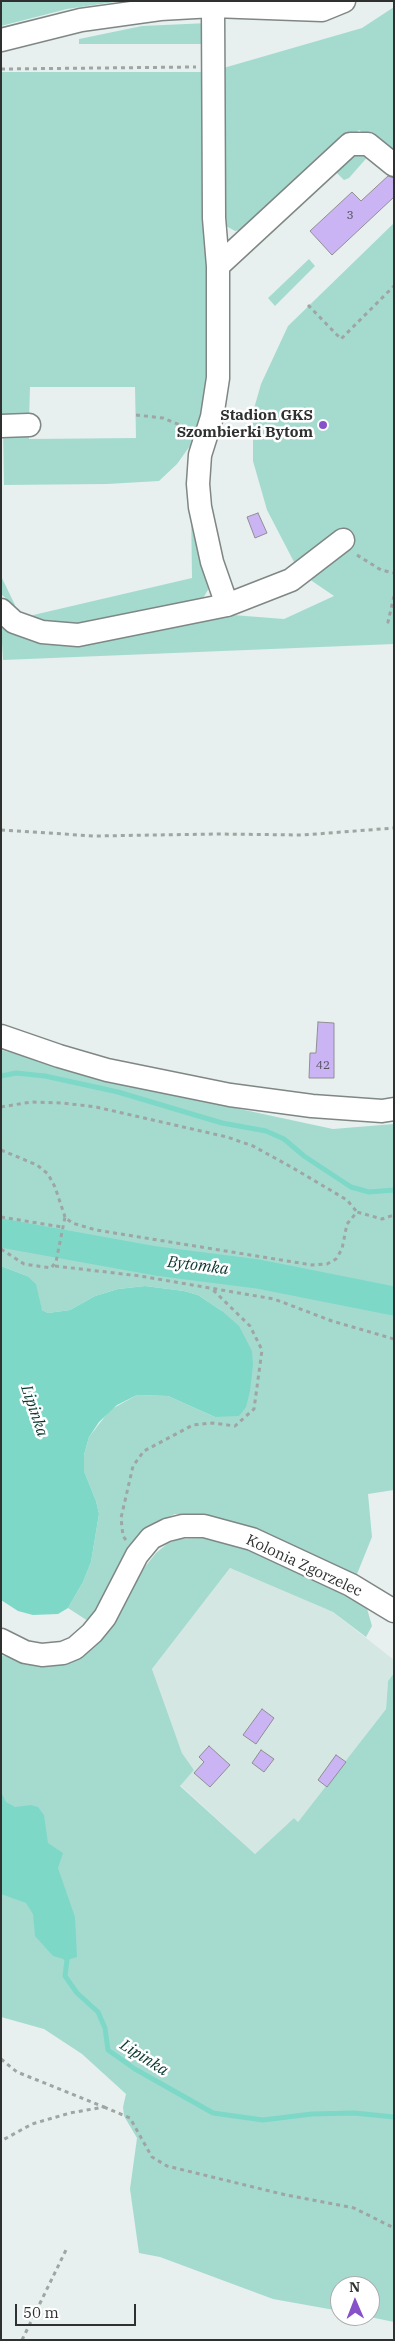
<!DOCTYPE html>
<html>
<head>
<meta charset="utf-8">
<style>
  body { margin:0 }
  #map { position:relative; width:395px; height:2341px; overflow:hidden; background:#e7f0ee; font-family:"IBM Plex Serif",serif }
  canvas { display:block }
  .frame { position:absolute; inset:0; border:2px solid #2e3130; pointer-events:none }
  .north { position:absolute; left:330px; top:2276px; width:50px; height:50px; box-sizing:border-box; background:#fff; border:1px solid #abadac; border-radius:50%; rotate:359deg; font-size:14px; font-weight:700; line-height:20px; text-align:center; color:#2e3130 }
  .north::after { content:''; display:block; margin:auto; width:18px; height:22px; background:#8752c9; clip-path:polygon(50% 0,100% 100%,50% 72%,0 100%) }
  .scale { position:absolute; left:15px; top:2304px; width:121px; height:22px; box-sizing:border-box; border:2px solid #2e3130; border-top:0; padding-left:6px; font-size:15px; line-height:18px; white-space:nowrap; color:#2e3130; -webkit-text-stroke:4px #fff; paint-order:stroke }
</style>
</head>
<body>
<div id="map">
<canvas width="395" height="2341"></canvas>
<div class="frame"></div>
<div class="north">N</div>
<div class="scale">50 m</div>
</div>
<script>
const ctx = document.querySelector('canvas').getContext('2d');
ctx.lineJoin = 'round';
function fillPath(path, color) {
  ctx.fillStyle = color;
  ctx.fill(path, 'evenodd');
}
function poly(rows) {
  const path = new Path2D();
  for (const r of rows) {
    path.moveTo(r[0], r[1]);
    for (let i = 2; i < r.length; i += 2) path.lineTo(r[i], r[i + 1]);
  }
  return path;
}
function strokePath(path, color, width, dash) {
  ctx.strokeStyle = color;
  ctx.lineWidth = width;
  ctx.lineCap = dash ? 'butt' : 'round';
  ctx.setLineDash(dash || []);
  ctx.stroke(path);
}
function label(font, color, halo, rows, align = 'center') {
  ctx.font = font + ' "IBM Plex Serif",serif';
  ctx.lineWidth = 5;
  ctx.setLineDash([]);
  ctx.textBaseline = 'middle';
  ctx.strokeStyle = halo;
  ctx.fillStyle = color;
  for (const [text, x, y, turn = 0] of rows) {
    ctx.save();
    ctx.translate(x, y);
    ctx.rotate((+turn || 0) * Math.PI / 180);
    ctx.textAlign = isNaN(turn) ? turn : align;
    if (halo) ctx.strokeText(text, 0, 0);
    ctx.fillText(text, 0, 0);
    ctx.restore();
  }
}
fillPath(poly([
  [230,1568,333,1612,394,1660,394,1673,388,1681,386,1709,298,1822,294,1818,255,1854,180,1785,194,1770,182,1753,152,1669]
]), '#d5e7e2');
fillPath(poly([
  [1,1,121,1,67,9,1,26],
  [394,7,394,157,359,130,253,228,235,231,226,226,220,217,220,69,362,28],
  [208,23,208,44,79,44,79,39,142,26],
  [1,72,205,72,210,391,195,439,177,464,159,481,107,484,4,485,3,429,29,430,29,439,136,438,135,387,30,387,29,421,1,421],
  [350,153,371,153,349,178,344,180,333,169],
  [394,223,394,644,3,660,1,626,84,641,233,615,284,619,334,596,312,581,294,562,267,510,253,461,253,412,261,384,288,326],
  [309,259,315,266,275,306,268,298],
  [191,507,210,579,209,588,202,600,60,628,29,616,192,578],
  [1,576,15,605,14,606,1,594],
  [1,1050,128,1085,333,1129,394,1124,394,1490,368,1494,372,1537,355,1579,206,1515,175,1514,148,1526,125,1555,96,1613,88,1621,68,1608,83,1582,91,1562,99,1514,96,1501,84,1471,84,1455,89,1437,110,1410,137,1395,168,1396,215,1417,222,1311,198,1295,184,1291,145,1286,118,1289,95,1296,70,1310,48,1313,42,1310,27,1276,1,1266],
  [207,1538,238,1544,358,1598,366,1605,372,1626,366,1637,333,1612,230,1568,152,1669,182,1753,194,1770,180,1786,255,1854,294,1818,298,1822,386,1709,388,1681,394,1673,394,2322,365,2316,370,2316,370,2286,340,2286,340,2311,273,2299,160,2257,139,2253,130,2189,137,2138,124,2116,123,2107,126,2094,82,2054,44,2029,1,2017,1,1655,30,1663,97,1643,144,1568,156,1553,167,1544,178,1539]
]), '#a5dbcf');
fillPath(poly([
  [1,1266,27,1276,36,1284,42,1310,48,1313,70,1310,95,1296,118,1289,145,1286,184,1291,198,1295,222,1311,239,1326,252,1351,253,1365,250,1391,246,1407,239,1416,215,1417,168,1396,137,1395,117,1405,99,1422,89,1437,84,1455,84,1471,96,1501,99,1514,91,1562,83,1582,68,1608,58,1614,33,1615,18,1611,1,1600],
  [1,1792,6,1802,15,1807,31,1805,38,1807,44,1815,48,1843,63,1853,58,1868,75,1917,77,1957,67,1960,53,1956,35,1936,33,1914,26,1903,1,1894]
]), '#7ed8c7');
strokePath(poly([
  [1,1076,16,1073,45,1076,118,1092,222,1123,266,1131,284,1139,304,1156,351,1187,369,1192,394,1190],
  [64,1956,67,1960,65,1976,77,1993,98,2012,105,2028,108,2050,135,2069,213,2113,263,2120,312,2114,354,2113,394,2117]
]), '#7ed8c7', 5);
strokePath(poly([
  [1,1233,156,1261,258,1274,394,1301]
]), '#7ed8c7', 29);
const building = poly([
  [388,176,394,178,394,197,332,255,310,231,352,192,361,201,388,176],
  [258,513,267,533,255,538,247,517,258,513],
  [318,1022,334,1023,334,1078,309,1078,310,1053,316,1053,318,1022],
  [262,1709,274,1718,256,1744,243,1735,262,1709],
  [209,1746,230,1765,210,1787,194,1773,204,1762,199,1757,209,1746],
  [261,1750,274,1759,264,1772,252,1763,261,1750],
  [336,1755,346,1762,327,1787,318,1780,336,1755]
]);
fillPath(building, '#cbb4f3');
strokePath(building, '#908e94', 1);
const minor = poly([
  [213,6,214,218,218,266],
  [1,40,81,20,160,9,213,6,322,10,344,1],
  [1,426,29,425],
  [227,605,212,562,200,507,198,484,200,455,212,417,218,378,218,266,350,144,368,144,394,165],
  [1,610,14,622,42,632,78,635,227,605,291,580,343,540],
  [1,1036,59,1056,107,1070,230,1095,312,1106,382,1111,394,1109],
  [1,1640,25,1652,42,1655,63,1653,75,1648,92,1633,105,1617,137,1555,151,1538,167,1530,183,1526,204,1526,252,1539,351,1585,394,1611]
]);
strokePath(minor, '#7f8785', 25);
strokePath(poly([
  [1,69,196,67],
  [308,305,341,339,394,286],
  [136,415,163,418,190,429],
  [357,555,381,570,394,573],
  [394,596,388,622,394,623],
  [1,830,94,836,218,834,303,835,394,828],
  [1,1107,31,1102,63,1103,96,1107,227,1137,253,1146,293,1168,347,1200,357,1212],
  [1,1150,37,1165,48,1174,55,1187,65,1217],
  [1,1217,62,1227],
  [1,1249,24,1264,51,1268,56,1262,65,1217,72,1223,96,1230,312,1265,327,1264,336,1259,342,1249,347,1224,357,1212,382,1219,394,1215],
  [55,1266,140,1276,274,1299,332,1321,394,1339],
  [126,1540,123,1536,121,1518,133,1466,144,1451,193,1425,212,1423,235,1426,254,1409,262,1350,250,1326,211,1288],
  [1,2059,17,2072,104,2107,70,2113,32,2124,1,2141],
  [104,2107,130,2118,152,2157,167,2166,286,2195,354,2208,394,2228],
  [22,2340,66,2250]
]), '#9ea5a3', 3, [4, 4]);
strokePath(minor, '#fff', 22);
for (const [x, y, r, color] of [
  [323,425,5,"#8752c9"]
]) {
  const dot = new Path2D();
  dot.arc(x, y, r, 0, 2 * Math.PI);
  ctx.fillStyle = color;
  ctx.fill(dot);
  strokePath(dot, '#fff', 2);
}
label('12px', '#555261', null, [
  ["3",350,216],
  ["42",323,1066]
]);
label('bold 15px', '#2e3130', '#fff', [
  ["Stadion GKS",313,416],
  ["Szombierki Bytom",313,433]
], 'right');
label('15px', '#2e3130', '#fff', [
  ["Kolonia Zgorzelec",304,1566,25]
]);
label('italic 16px', '#0b3730', '#fff', [
  ["Bytomka",198,1266,7],
  ["Lipinka",34,1411,71],
  ["Lipinka",144,2058,32]
]);
</script>
</body>
</html>
